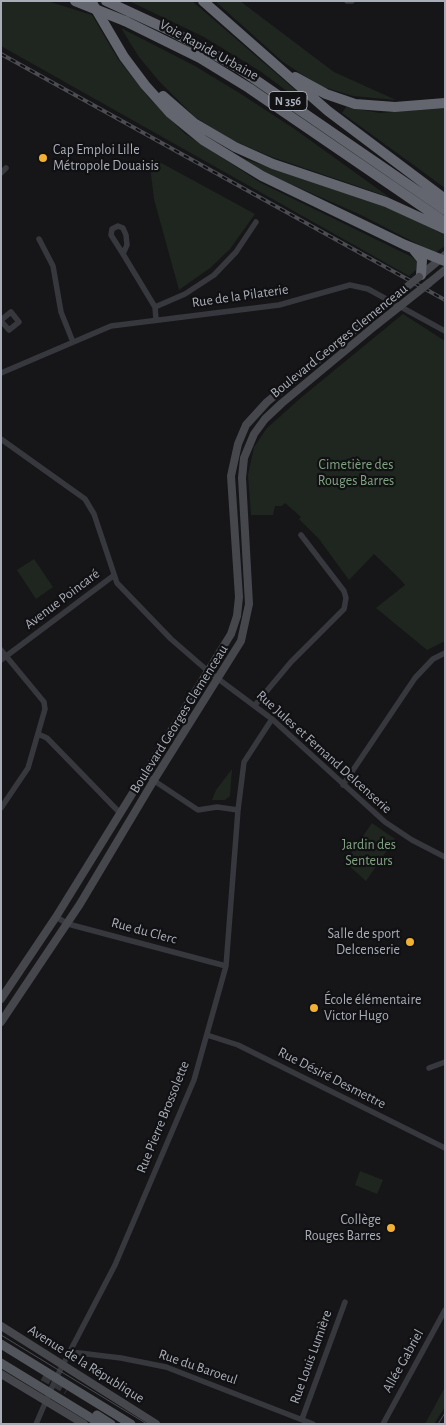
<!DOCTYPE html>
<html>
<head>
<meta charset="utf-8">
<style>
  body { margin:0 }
  #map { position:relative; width:446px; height:1425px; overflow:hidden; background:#161618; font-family:"Alegreya Sans",sans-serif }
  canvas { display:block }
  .frame { position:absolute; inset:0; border:2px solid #a8adb8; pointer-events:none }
</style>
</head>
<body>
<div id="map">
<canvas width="446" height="1425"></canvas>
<div class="frame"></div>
</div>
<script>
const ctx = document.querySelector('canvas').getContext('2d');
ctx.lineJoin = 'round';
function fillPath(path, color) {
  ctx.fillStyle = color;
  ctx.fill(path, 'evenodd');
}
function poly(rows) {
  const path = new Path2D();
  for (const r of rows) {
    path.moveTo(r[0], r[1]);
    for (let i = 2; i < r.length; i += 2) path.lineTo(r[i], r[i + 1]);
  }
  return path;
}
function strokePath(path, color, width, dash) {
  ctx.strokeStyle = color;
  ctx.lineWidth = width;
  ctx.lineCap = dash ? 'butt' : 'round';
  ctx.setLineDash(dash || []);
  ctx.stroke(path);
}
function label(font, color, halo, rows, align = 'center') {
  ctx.font = font + ' "Alegreya Sans",sans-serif';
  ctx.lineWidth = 4.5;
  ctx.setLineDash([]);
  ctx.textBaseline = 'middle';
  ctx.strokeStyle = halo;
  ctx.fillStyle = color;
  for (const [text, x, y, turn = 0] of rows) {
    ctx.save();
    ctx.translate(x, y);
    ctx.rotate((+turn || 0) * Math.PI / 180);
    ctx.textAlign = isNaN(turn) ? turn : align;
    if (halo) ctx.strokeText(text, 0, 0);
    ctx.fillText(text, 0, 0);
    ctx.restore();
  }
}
fillPath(poly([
  [1,1,47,1,92,15,118,59,149,98,184,133,261,183,412,257,417,262,416,270,409,276,1,46],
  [129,1,192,1,307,100,304,104,260,71,204,37],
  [215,1,240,1,334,72,396,100,353,96,320,86,283,62],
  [121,28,195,66,241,94,296,130,389,197,272,157,231,140,195,117,159,81,139,57],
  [346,107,380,113,445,108,445,188,342,113],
  [242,158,394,210,445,235,445,246,435,253,361,215,261,171],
  [154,159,255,214,230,249,210,268,179,290,154,199,150,166],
  [403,314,445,341,445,641,427,650,376,608,405,585,400,579,374,554,349,580,319,539,299,519,301,517,285,503,282,506,275,506,273,515,251,515,248,475,254,447,267,428,303,396],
  [34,559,53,587,36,599,17,570],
  [232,769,230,796,225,800,212,800,216,790],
  [372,823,395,839,366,881,345,862],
  [360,1171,383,1180,377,1194,355,1185],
  [445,1387,445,1407,434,1424,425,1424]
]), '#1e261f');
strokePath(poly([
  [43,1376,67,1390]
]), '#333438', 9, [9, 4.5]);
strokePath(poly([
  [347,1,352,1],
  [1,173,6,168],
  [39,239,53,266,61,312,73,342],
  [123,254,127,245,126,235,123,228,118,226,112,229,111,235,123,254,155,307,156,320],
  [155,307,185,294,214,275,236,252,256,222],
  [1,320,11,312,19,322,9,330,1,321],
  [1,373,111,326,279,305,350,285,368,289,445,331],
  [1,439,85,499,94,514,117,583,171,639,209,672,272,719,385,822,412,840,445,857],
  [1,650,44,702,45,709,28,768,1,808],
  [1,660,113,576],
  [255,705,291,662,344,609,346,598,344,591,301,535],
  [38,734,47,738,119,812],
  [144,774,198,810,217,807,238,810],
  [343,785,415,678,433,659,445,653],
  [56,917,68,924,226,966],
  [207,1035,238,1045,445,1148],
  [429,1068,445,1062],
  [71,1352,121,1358,166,1367,313,1424],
  [302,1419,345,1302],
  [36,1424,56,1378,115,1265,194,1080,226,966,238,810,244,762,272,719],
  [383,1424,445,1310]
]), '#37383d', 5.5);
strokePath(poly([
  [420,276,445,255],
  [429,283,445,270],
  [1,999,56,917,231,634,237,616,239,597,231,476,238,444,246,425,267,402,370,317],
  [1,1022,80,904,154,780,241,641,249,604,242,478,244,458,254,434,265,419,282,403,376,325],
  [1,1326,156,1424],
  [1,1374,84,1424]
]), '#45474d', 8);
strokePath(poly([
  [1,1344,131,1424],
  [1,1363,101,1424],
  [97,1415,111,1424]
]), '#53555c', 9);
strokePath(poly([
  [91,1,124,57,145,85,170,113,203,140,262,176,405,245,445,261],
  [106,1,173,32,237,67,445,210],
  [203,1,328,111,445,199],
  [125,21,200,58,249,88,445,222],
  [295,77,326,94,355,104,395,107,445,103],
  [163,96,194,123,235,147,273,164,386,202,445,229],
  [414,250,422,260,421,275]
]), '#63666e', 10);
strokePath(poly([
  [1,1335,147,1424],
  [438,1424,445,1413]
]), '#4a4c52', 1);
const rail = poly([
  [1,54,445,300]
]);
strokePath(rail, '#4a4c52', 4);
strokePath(rail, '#111113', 2, [5.5]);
strokePath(poly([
  [370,317,419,277],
  [376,325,429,283]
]), '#45474d', 8);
strokePath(poly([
  [75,1,125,21]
]), '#63666e', 10);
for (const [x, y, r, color] of [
  [43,158,5,"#f2b134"],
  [410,942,5,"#f2b134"],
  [314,1008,5,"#f2b134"],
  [391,1228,5,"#f2b134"]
]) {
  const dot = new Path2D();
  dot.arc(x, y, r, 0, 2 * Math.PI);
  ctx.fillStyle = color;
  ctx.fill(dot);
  strokePath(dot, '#111113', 2);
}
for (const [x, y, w] of [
  [288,101,38]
]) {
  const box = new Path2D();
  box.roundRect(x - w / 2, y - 9.5, w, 19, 4);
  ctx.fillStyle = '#111113';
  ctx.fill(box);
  strokePath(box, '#a8adb8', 1);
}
label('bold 12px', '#a8adb8', null, [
  ["N 356",288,101]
]);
label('14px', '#a8adb8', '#111113', [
  ["Voie Rapide Urbaine",209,50,29],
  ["Rue de la Pilaterie",240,296,-8],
  ["Boulevard Georges Clemenceau",339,341,-39],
  ["Avenue Poincaré",62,599,-37],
  ["Boulevard Georges Clemenceau",179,719,-58],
  ["Rue Jules et Fernand Delcenserie",324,752,42],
  ["Rue du Clerc",144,931,15],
  ["Rue Désiré Desmettre",332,1078,27],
  ["Rue Pierre Brossolette",163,1117,-68],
  ["Rue Louis Lumière",311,1357,-70],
  ["Allée Gabriel",403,1361,-61],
  ["Avenue de la République",86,1364,32],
  ["Rue du Baroeul",198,1367,19]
]);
label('14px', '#a8adb8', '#111113', [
  ["Cap Emploi Lille",53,150],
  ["Métropole Douaisis",53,166],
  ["Salle de sport",400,934,"right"],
  ["Delcenserie",400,950,"right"],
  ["École élémentaire",324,1000],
  ["Victor Hugo",324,1016],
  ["Collège",381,1220,"right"],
  ["Rouges Barres",381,1236,"right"]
], 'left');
label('14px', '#7fa381', '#111113', [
  ["Cimetière des",356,465],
  ["Rouges Barres",356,481],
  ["Jardin des",369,845],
  ["Senteurs",369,861]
]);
</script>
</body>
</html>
